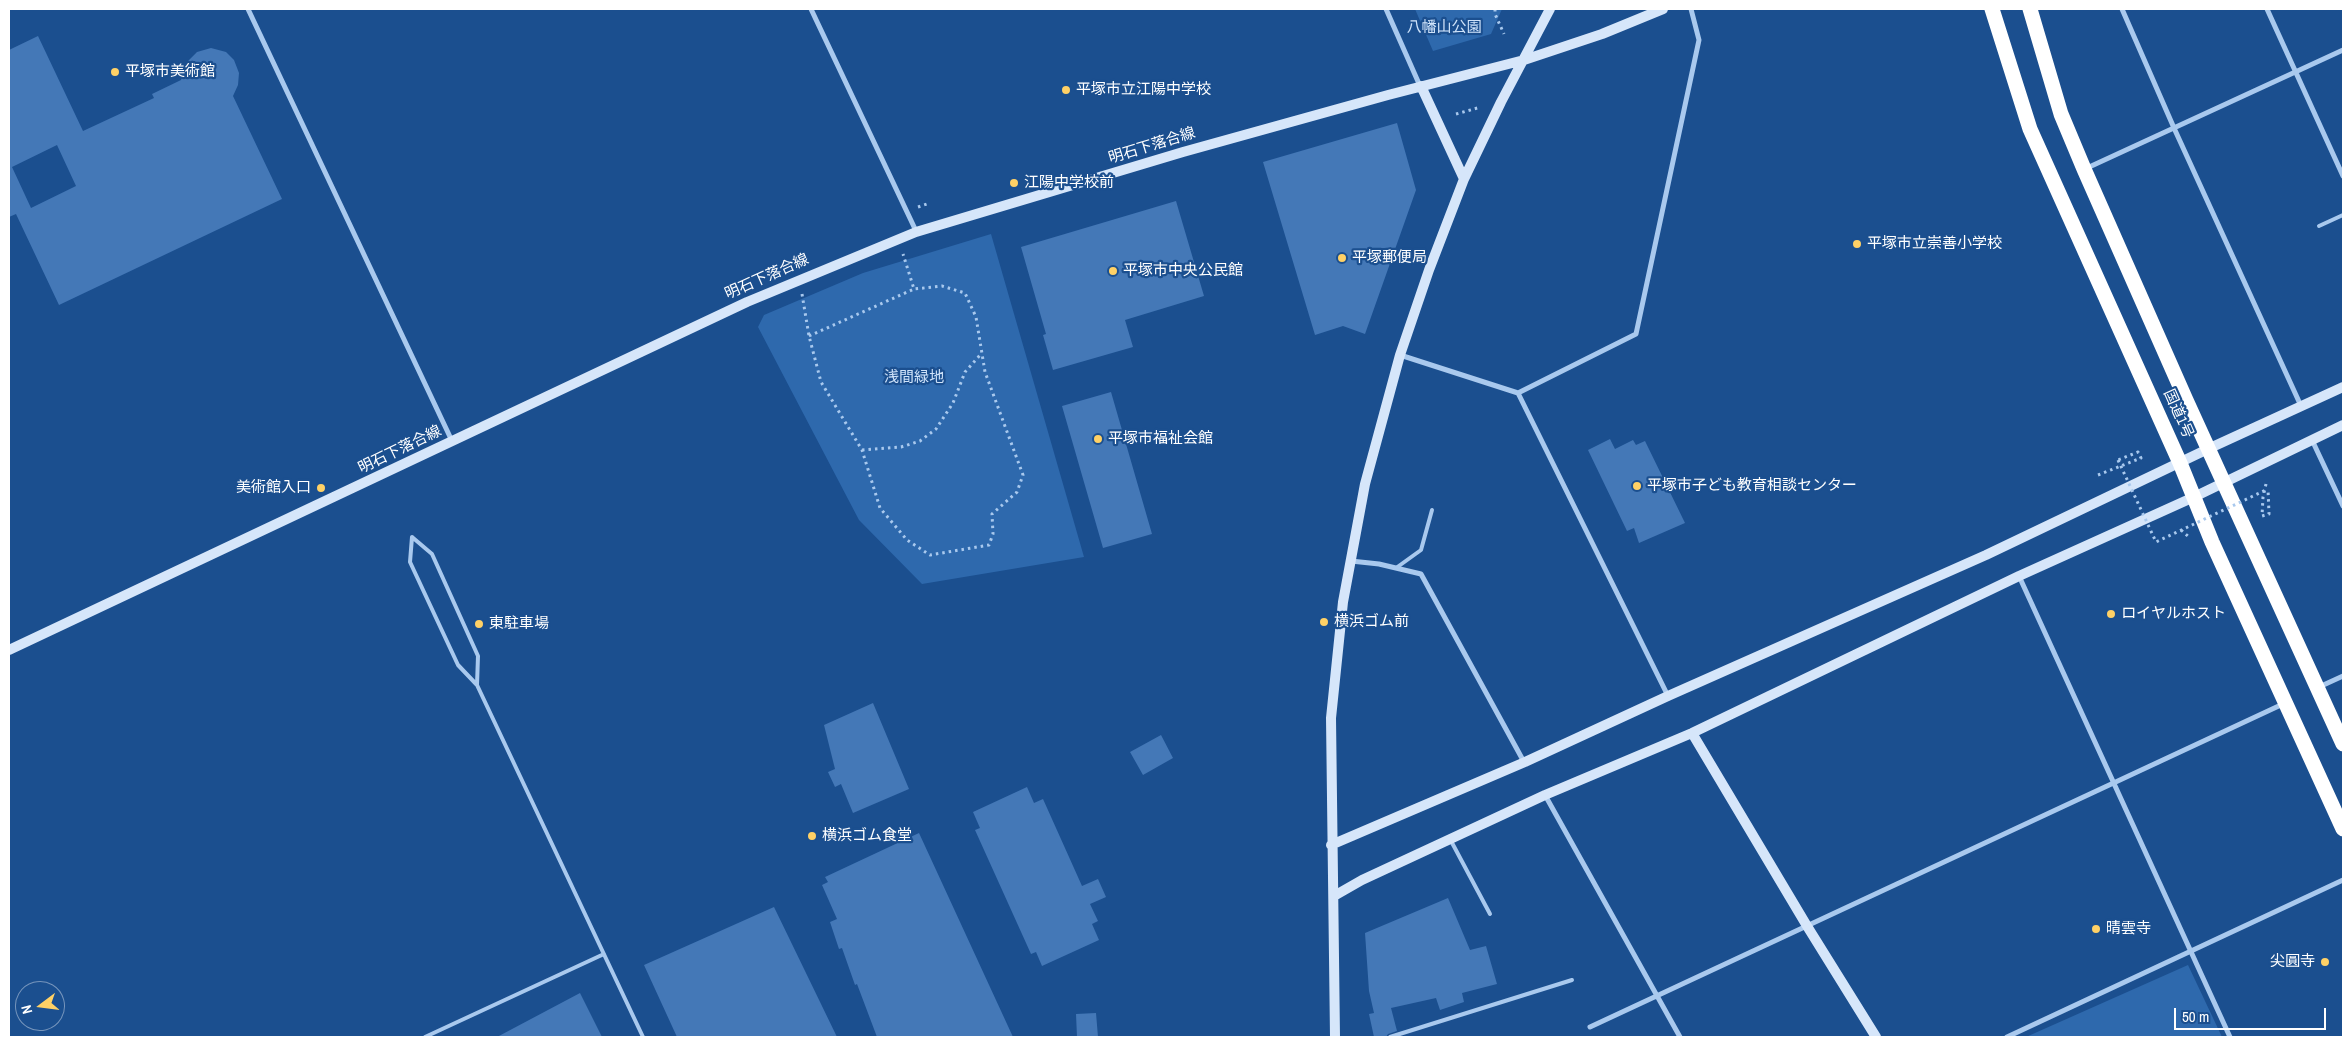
<!DOCTYPE html>
<html>
<head>
<meta charset="utf-8">
<style>
  body { margin:0 }
  #map { position:relative; width:2352px; height:1046px; overflow:hidden; background:#1b4f8f; font-family:"Archivo Narrow",sans-serif }
  canvas { display:block }
  .frame { position:absolute; inset:0; border:10px solid #fff; pointer-events:none }
  .north { position:absolute; left:15px; top:981px; width:50px; height:50px; box-sizing:border-box; background:#1b4f8f; border:1px solid #7695bc; border-radius:50%; rotate:255deg; font-size:14px; font-weight:700; line-height:20px; text-align:center; color:#fff }
  .north::after { content:''; display:block; margin:auto; width:18px; height:22px; background:#ffd166; clip-path:polygon(50% 0,100% 100%,50% 72%,0 100%) }
  .scale { position:absolute; left:2174px; top:1008px; width:152px; height:22px; box-sizing:border-box; border:2px solid #fff; border-top:0; padding-left:6px; font-size:15px; line-height:18px; white-space:nowrap; color:#fff; -webkit-text-stroke:4px #1b4f8f; paint-order:stroke }
</style>
</head>
<body>
<div id="map">
<canvas width="2352" height="1046"></canvas>
<div class="frame"></div>
<div class="north">N</div>
<div class="scale">50 m</div>
</div>
<script>
const ctx = document.querySelector('canvas').getContext('2d');
ctx.lineJoin = 'round';
function fillPath(path, color) {
  ctx.fillStyle = color;
  ctx.fill(path, 'evenodd');
}
function poly(rows) {
  const path = new Path2D();
  for (const r of rows) {
    path.moveTo(r[0], r[1]);
    for (let i = 2; i < r.length; i += 2) path.lineTo(r[i], r[i + 1]);
  }
  return path;
}
function strokePath(path, color, width, dash) {
  ctx.strokeStyle = color;
  ctx.lineWidth = width;
  ctx.lineCap = dash ? 'butt' : 'round';
  ctx.setLineDash(dash || []);
  ctx.stroke(path);
}
function label(font, color, halo, rows, align = 'center') {
  ctx.font = font + ' "Archivo Narrow","Noto Sans JP",sans-serif';
  ctx.lineWidth = 4.5;
  ctx.setLineDash([]);
  ctx.textBaseline = 'middle';
  ctx.strokeStyle = halo;
  ctx.fillStyle = color;
  for (const [text, x, y, turn = 0] of rows) {
    ctx.save();
    ctx.translate(x, y);
    ctx.rotate((+turn || 0) * Math.PI / 180);
    ctx.textAlign = isNaN(turn) ? turn : align;
    if (halo) ctx.strokeText(text, 0, 0);
    ctx.fillText(text, 0, 0);
    ctx.restore();
  }
}
fillPath(poly([
  [1415,9,1502,9,1491,34,1433,51],
  [991,234,1084,557,922,584,859,520,758,327,764,315,863,273],
  [2188,965,2222,1037,2026,1037]
]), '#2e69ad');
fillPath(poly([
  [38,36,83,131,154,98,152,94,181,80,188,61,197,52,211,48,226,52,234,60,239,73,238,85,233,96,282,199,59,305,16,214,9,217,9,50],
  [57,145,76,186,31,208,12,167],
  [1397,123,1416,190,1365,334,1343,326,1315,335,1263,162],
  [1176,201,1204,296,1125,320,1133,347,1053,370,1043,335,1046,334,1021,247],
  [1111,392,1152,534,1103,548,1062,406],
  [1610,439,1615,449,1633,440,1636,445,1645,441,1685,523,1639,543,1634,528,1627,531,1588,450],
  [873,703,909,789,853,813,841,784,835,787,828,772,835,769,824,725],
  [1161,735,1173,758,1143,775,1130,752],
  [1027,787,1034,803,1043,799,1082,886,1098,879,1106,897,1090,904,1098,921,1092,924,1099,940,1042,966,1036,952,1031,954,975,830,980,828,973,812],
  [919,833,1013,1037,877,1037,857,984,855,985,842,948,839,949,830,922,837,919,822,885,828,882,825,877],
  [1448,898,1470,950,1486,946,1497,984,1462,993,1464,1002,1440,1010,1436,998,1391,1008,1397,1031,1388,1034,1386,1037,1374,1037,1369,1014,1374,1013,1369,991,1365,933],
  [774,907,837,1037,677,1037,644,965],
  [580,993,602,1037,497,1037],
  [1096,1013,1098,1037,1077,1037,1076,1014]
]), '#4478b7');
strokePath(poly([
  [1495,9,1495,14,1504,34],
  [1456,114,1481,107],
  [918,207,927,204],
  [802,294,809,336,821,382,862,450,880,508,907,540,930,555,989,545,993,534,992,514,1017,492,1023,475,985,372,976,317,965,293,942,286,914,289,903,254],
  [809,336,914,289],
  [862,450,901,447,920,441,936,429,953,403,965,372,981,354],
  [2098,475,2141,458,2138,452,2118,460],
  [2266,484,2263,497,2262,516,2269,514,2268,489],
  [2181,530,2190,538]
]), '#a9c9ee', 3, [2.5, 4]);
strokePath(poly([
  [2319,226,2343,215],
  [412,537,410,562,458,665,477,685,643,1037],
  [412,537,432,554,478,656,477,685],
  [1396,568,1421,550,1432,510],
  [1450,839,1490,914],
  [425,1037,604,954],
  [1390,1037,1572,980]
]), '#a9c9ee', 4);
strokePath(poly([
  [248,9,452,441],
  [811,9,916,231],
  [1386,9,1420,86],
  [2122,9,2174,128,2301,406],
  [2267,9,2343,176],
  [2087,168,2343,50],
  [1400,355,1518,393],
  [2312,440,2343,506],
  [1351,561,1379,564,1421,574,1524,762],
  [2019,576,2230,1037],
  [2319,687,2343,676],
  [1668,696,1518,393,1636,334,1699,40,1691,9],
  [1545,795,1680,1037],
  [1590,1027,2283,704],
  [2007,1037,2343,880]
]), '#a9c9ee', 5);
strokePath(poly([
  [1421,86,1464,179],
  [9,650,747,302,916,232,1183,152,1388,95,1524,60,1602,34,1663,9],
  [1692,733,1807,926,1876,1037],
  [1331,845,1525,762,1668,696,1986,555,2210,448,2343,387],
  [1334,896,1362,880,1545,795,1692,733,2019,576,2194,497,2343,425],
  [1335,1037,1331,718,1343,602,1365,484,1400,355,1429,270,1464,179,1501,102,1550,9]
]), '#d6e6fa', 10);
strokePath(poly([
  [1992,9,2030,129,2180,463,2212,542,2343,829],
  [2030,9,2061,114,2084,169,2186,400,2343,744]
]), '#fff', 15);
strokePath(poly([
  [2118,460,2156,542,2268,489]
]), '#a9c9ee', 3, [2.5, 4]);
for (const [x, y, r, color] of [
  [115,72,5,"#ffd166"],
  [1066,90,5,"#ffd166"],
  [1014,183,5,"#ffd166"],
  [1857,244,5,"#ffd166"],
  [1342,258,5,"#ffd166"],
  [1113,271,5,"#ffd166"],
  [1098,439,5,"#ffd166"],
  [1637,486,5,"#ffd166"],
  [321,488,5,"#ffd166"],
  [2111,614,5,"#ffd166"],
  [1324,622,5,"#ffd166"],
  [479,624,5,"#ffd166"],
  [812,836,5,"#ffd166"],
  [2096,929,5,"#ffd166"],
  [2325,962,5,"#ffd166"]
]) {
  const dot = new Path2D();
  dot.arc(x, y, r, 0, 2 * Math.PI);
  ctx.fillStyle = color;
  ctx.fill(dot);
  strokePath(dot, '#1b4f8f', 2);
}
label('15px', '#cfe3fa', '#1b4f8f', [
  ["八幡山公園",1444,28],
  ["浅間緑地",914,378]
]);
label('15px', '#fff', '#1b4f8f', [
  ["平塚市美術館",125,72],
  ["平塚市立江陽中学校",1076,90],
  ["江陽中学校前",1024,183],
  ["平塚市立崇善小学校",1867,244],
  ["平塚郵便局",1352,258],
  ["平塚市中央公民館",1123,271],
  ["平塚市福祉会館",1108,439],
  ["平塚市子ども教育相談センター",1647,486],
  ["美術館入口",311,488,"right"],
  ["ロイヤルホスト",2121,614],
  ["横浜ゴム前",1334,622],
  ["東駐車場",489,624],
  ["横浜ゴム食堂",822,836],
  ["晴雲寺",2106,929],
  ["尖圓寺",2315,962,"right"]
], 'left');
label('15px', '#fff', '#1b4f8f', [
  ["明石下落合線",1152,146,-17],
  ["明石下落合線",767,277,-24],
  ["国道1号",2178,414,66],
  ["明石下落合線",400,450,-26]
]);
</script>
</body>
</html>
